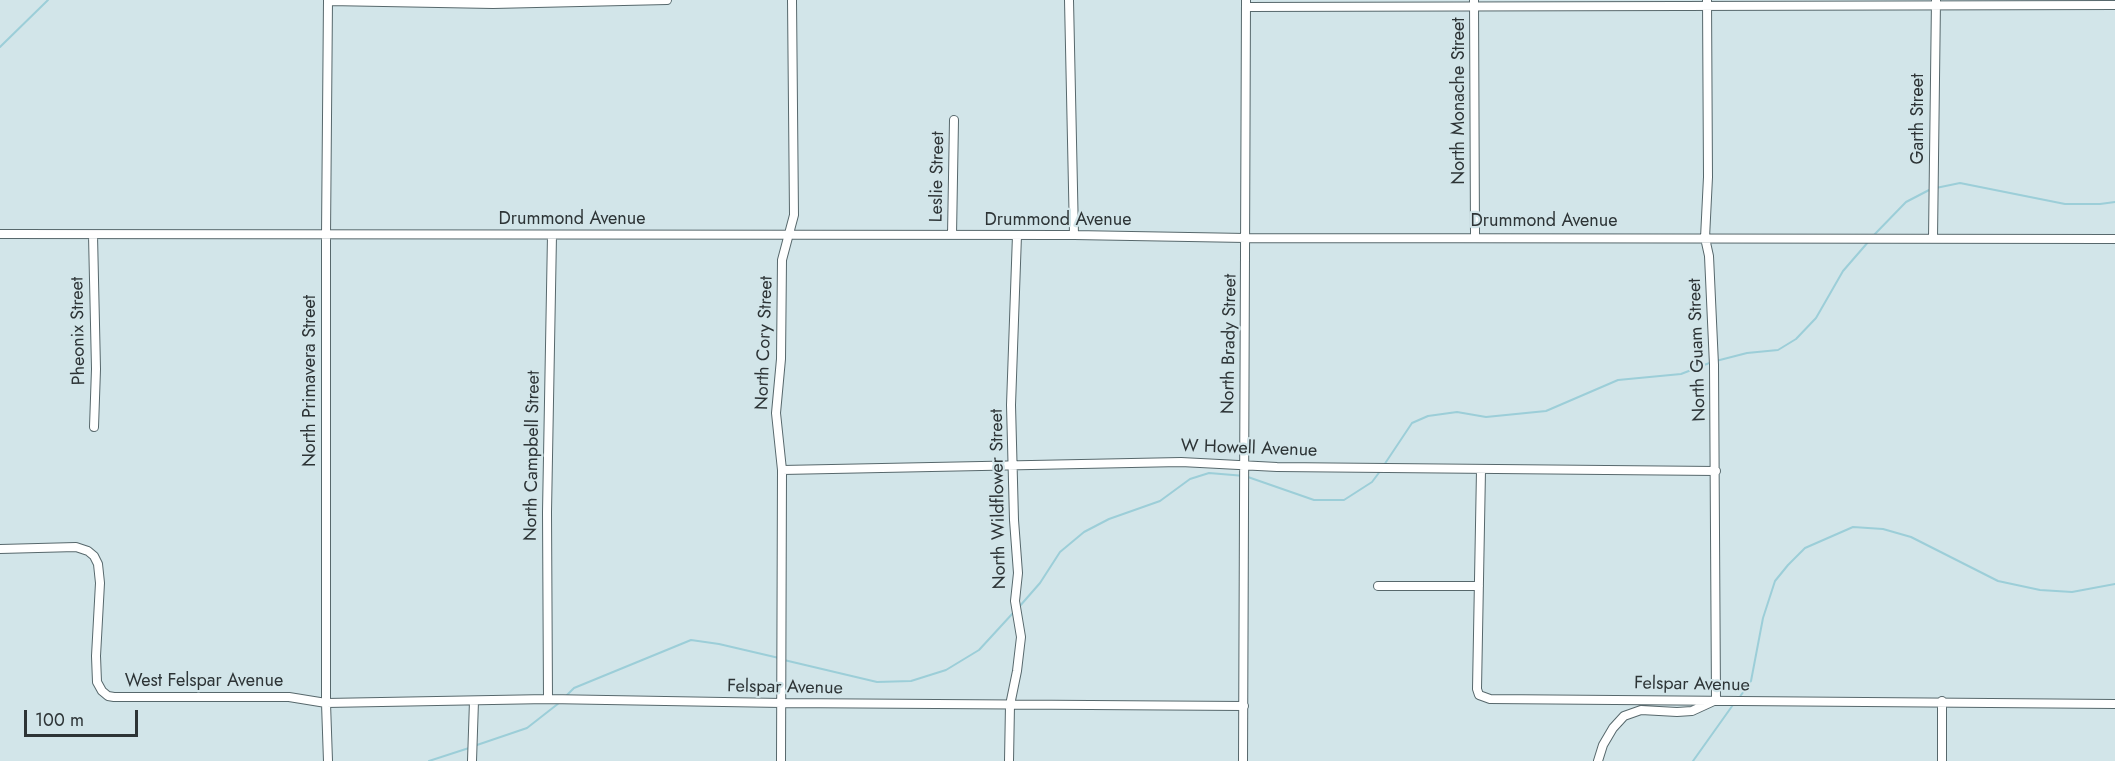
<!DOCTYPE html>
<html>
<head>
<meta charset="utf-8">
<style>
  body { margin:0 }
  #map { position:relative; width:2115px; height:761px; overflow:hidden; background:#d2e5e9; font-family:Jost,sans-serif }
  canvas { display:block }
  .scale { position:absolute; left:24px; top:710px; width:114px; height:27px; box-sizing:border-box; border:3px solid #2d3436; border-top:0; padding-left:8px; font-size:18px; line-height:21px; white-space:nowrap; color:#2d3436; -webkit-text-stroke:4px #d2e5e9; paint-order:stroke }
</style>
</head>
<body>
<div id="map">
<canvas width="2115" height="761"></canvas>
<div class="scale">100 m</div>
</div>
<script>
const ctx = document.querySelector('canvas').getContext('2d');
ctx.lineJoin = 'round';
function poly(rows) {
  const path = new Path2D();
  for (const r of rows) {
    path.moveTo(r[0], r[1]);
    for (let i = 2; i < r.length; i += 2) path.lineTo(r[i], r[i + 1]);
  }
  return path;
}
function strokePath(path, color, width, dash) {
  ctx.strokeStyle = color;
  ctx.lineWidth = width;
  ctx.lineCap = dash ? 'butt' : 'round';
  ctx.setLineDash(dash || []);
  ctx.stroke(path);
}
function label(font, color, halo, rows, align = 'center') {
  ctx.font = font + ' Jost,sans-serif';
  ctx.lineWidth = 4.5;
  ctx.setLineDash([]);
  ctx.textBaseline = 'middle';
  ctx.strokeStyle = halo;
  ctx.fillStyle = color;
  for (const [text, x, y, turn = 0] of rows) {
    ctx.save();
    ctx.translate(x, y);
    ctx.rotate((+turn || 0) * Math.PI / 180);
    ctx.textAlign = isNaN(turn) ? turn : align;
    if (halo) ctx.strokeText(text, 0, 0);
    ctx.fillText(text, 0, 0);
    ctx.restore();
  }
}
strokePath(poly([
  [0,47,48,0],
  [1872,237,1906,202,1931,189,1960,183,2065,204,2100,204,2115,202],
  [1384,465,1412,423,1428,416,1457,412,1486,417,1546,411,1618,380,1681,374,1712,362,1747,353,1778,350,1796,339,1816,318,1843,271,1869,241],
  [1019,607,1040,583,1060,552,1084,532,1109,519,1160,501,1190,479,1209,473,1245,476,1314,500,1344,500,1372,482,1381,470],
  [784,660,877,682,911,681,946,670,979,650,1013,613],
  [565,697,574,688,691,640,719,644,779,658],
  [1739,698,1751,681,1763,618,1775,581,1788,565,1805,548,1853,527,1883,529,1911,537,1998,581,2040,590,2072,592,2115,584],
  [474,746,527,728,559,703],
  [429,761,469,748],
  [1693,761,1735,702]
]), '#9cced8', 2);
const minor = poly([
  [1069,0,1074,235],
  [1474,0,1475,237],
  [329,1,493,4,667,0],
  [1246,7,2115,5],
  [0,234,1074,235,1246,238,2115,239],
  [93,235,96,369,94,427],
  [952,235,954,120],
  [1933,238,1936,0],
  [782,470,1181,462,1277,467,1716,471],
  [1481,470,1477,689,1479,695,1490,699,2115,704],
  [0,549,76,547,88,551,94,556,98,564,100,583,96,656,97,682,102,691,108,696,114,697,289,697,326,703,548,699,782,703,1244,706],
  [1378,586,1479,586],
  [548,699,547,512,552,235],
  [1942,701,1942,761],
  [328,761,326,703,326,235,328,0],
  [472,761,474,701],
  [781,761,782,470,776,413,781,359,782,260,794,215,792,0],
  [1009,761,1010,705,1017,671,1021,637,1015,601,1018,573,1014,520,1011,405,1017,235],
  [1243,761,1246,0],
  [1598,761,1603,745,1613,728,1624,716,1641,710,1677,712,1692,711,1716,700,1714,365,1709,256,1705,238,1708,177,1707,0]
]);
strokePath(minor, '#57686c', 10);
strokePath(minor, '#fff', 8);
label('18px', '#2d3436', '#d2e5e9', [
  ["North Monache Street",1460,101,-90],
  ["Garth Street",1919,119,-90],
  ["Leslie Street",938,177,-89],
  ["Drummond Avenue",572,220],
  ["Drummond Avenue",1058,221],
  ["Drummond Avenue",1544,222],
  ["Pheonix Street",79,331,-91],
  ["North Cory Street",765,343,-88],
  ["North Brady Street",1230,344,-89],
  ["North Guam Street",1698,350,-92],
  ["North Primavera Street",311,381,-90],
  ["W Howell Avenue",1249,449,2],
  ["North Campbell Street",533,456,-89],
  ["North Wildflower Street",999,499,-91],
  ["West Felspar Avenue",204,682],
  ["Felspar Avenue",1692,685,1],
  ["Felspar Avenue",785,688,1]
]);
</script>
</body>
</html>
